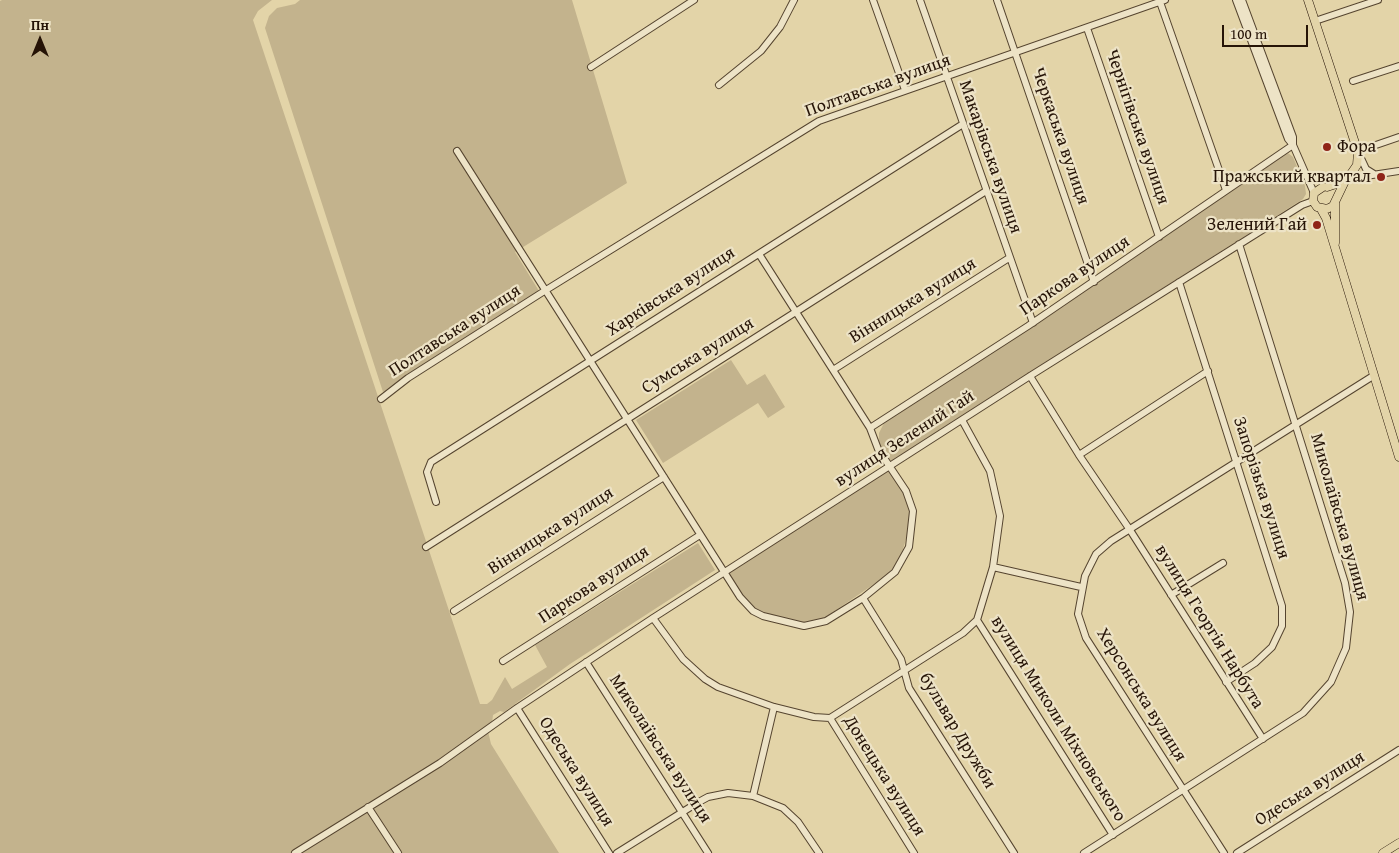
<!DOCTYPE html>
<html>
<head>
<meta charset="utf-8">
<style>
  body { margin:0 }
  #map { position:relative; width:1399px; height:853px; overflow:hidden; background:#e3d4a8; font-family:"Gentium Book Plus",serif }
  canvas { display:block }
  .north { position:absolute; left:15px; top:15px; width:50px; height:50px; -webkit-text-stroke:4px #ede3c6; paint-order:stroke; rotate:0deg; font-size:14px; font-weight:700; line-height:20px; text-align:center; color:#261407 }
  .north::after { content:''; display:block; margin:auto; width:18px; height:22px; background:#261407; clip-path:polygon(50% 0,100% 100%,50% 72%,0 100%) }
  .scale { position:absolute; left:1222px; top:25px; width:86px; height:22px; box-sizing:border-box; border:2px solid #261407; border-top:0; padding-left:6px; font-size:15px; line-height:18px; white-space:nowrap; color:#261407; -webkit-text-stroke:4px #ede3c6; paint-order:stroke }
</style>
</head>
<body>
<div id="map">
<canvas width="1399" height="853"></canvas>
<div class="north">Пн</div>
<div class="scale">100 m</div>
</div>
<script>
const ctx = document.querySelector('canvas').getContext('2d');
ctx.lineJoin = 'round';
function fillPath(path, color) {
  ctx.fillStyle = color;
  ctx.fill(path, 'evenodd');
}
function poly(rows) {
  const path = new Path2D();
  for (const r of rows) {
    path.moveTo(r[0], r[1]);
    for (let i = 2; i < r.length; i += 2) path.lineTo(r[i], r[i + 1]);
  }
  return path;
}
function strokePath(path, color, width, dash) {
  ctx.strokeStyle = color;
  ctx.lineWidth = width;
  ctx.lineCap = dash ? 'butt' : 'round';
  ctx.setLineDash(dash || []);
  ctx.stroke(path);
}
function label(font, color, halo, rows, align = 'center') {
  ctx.font = font + ' "Gentium Book Plus",serif';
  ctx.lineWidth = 4.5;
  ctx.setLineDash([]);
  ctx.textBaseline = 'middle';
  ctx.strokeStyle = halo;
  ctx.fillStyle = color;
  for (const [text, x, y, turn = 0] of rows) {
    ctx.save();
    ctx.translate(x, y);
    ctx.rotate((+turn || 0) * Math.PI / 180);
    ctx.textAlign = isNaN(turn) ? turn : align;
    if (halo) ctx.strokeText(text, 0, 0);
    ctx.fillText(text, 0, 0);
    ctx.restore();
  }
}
fillPath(poly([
  [2,0,272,0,258,11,253,20,480,704,487,704,492,700,505,677,512,689,547,667,535,645,698,543,715,570,570,664,504,712,500,711,493,715,492,723,487,727,491,744,559,853,0,853,0,1],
  [300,0,572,0,627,183,515,252,539,291,383,392,265,28,269,16,277,8,295,4],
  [1288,153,1293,157,1305,186,1306,194,1303,199,893,460,889,460,879,445,879,433,884,423,1048,317,1282,155],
  [731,360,747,385,765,374,785,407,768,418,758,403,663,463,636,420],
  [891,467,906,491,911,511,909,529,899,563,893,571,826,617,814,621,800,623,763,613,750,606,724,573]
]), '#c3b38d');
const minor = poly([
  [873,0,905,90],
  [920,0,1033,323],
  [997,0,1094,282],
  [1236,0,1288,139,1293,145],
  [1242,0,1293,137,1293,145,1314,193],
  [1160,2,1226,190],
  [1315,21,1378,0],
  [1087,28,1159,237],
  [591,67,694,0],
  [1353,81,1399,66],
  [719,85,761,51,780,27,794,0],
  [1373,146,1399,137],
  [457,151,740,597,753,611,763,616,804,626,826,621,863,598,895,572,909,547,913,511,906,491,878,449,870,428,759,254],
  [1359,154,1366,169,1374,174],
  [1346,179,1399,171],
  [1179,282,1282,606,1282,626,1272,647,1255,663,1226,682],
  [833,370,1009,258],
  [1030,376,1079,455,1130,530,1263,739],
  [381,399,408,378,546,290,819,121,1165,0],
  [962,420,990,471,1000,516,993,567,977,620,1113,835],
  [870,428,1028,326,1293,145],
  [1079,455,1208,371],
  [436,502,427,472,431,462,963,124],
  [426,547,986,191],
  [993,567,1081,587],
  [1171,595,1223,563],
  [863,598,901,659,909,688,1014,853],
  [454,611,664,477],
  [653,618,683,659,705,679,718,687,774,707,814,717,830,718,914,853],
  [503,661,700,535],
  [586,662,708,853],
  [517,708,609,853],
  [830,718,963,633,977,620],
  [753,796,774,707],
  [368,807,398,853],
  [295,853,440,763,517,708,653,618,1030,376,1302,205,1313,201],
  [617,853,697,803,708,797,728,793,753,796,783,808,798,822,819,853],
  [1084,853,1303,713,1331,682,1346,648,1350,612,1345,583,1239,244],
  [1224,853,1086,638,1078,614,1085,576,1096,554,1111,541,1373,376],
  [1237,853,1399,750]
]);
const major = poly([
  [1308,0,1358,152,1357,165,1348,178],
  [1323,187,1314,193,1313,201,1317,207,1327,209,1333,206,1345,181],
  [1327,187,1345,181],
  [1321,209,1326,218,1399,457],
  [1335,243,1335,202],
  [1383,853,1399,843]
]);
strokePath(minor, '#55442f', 8);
strokePath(major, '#261407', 9);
strokePath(minor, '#ede3c6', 6);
strokePath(major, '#e3d4a8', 8);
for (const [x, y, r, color] of [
  [1327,147,5,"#8f2418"],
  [1381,177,5,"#8f2418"],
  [1317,225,5,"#8f2418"]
]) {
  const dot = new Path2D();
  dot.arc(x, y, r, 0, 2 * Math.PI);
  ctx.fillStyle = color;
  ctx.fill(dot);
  strokePath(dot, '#ede3c6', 2);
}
label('18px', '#261407', '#ede3c6', [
  ["Полтавська вулиця",878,86,-20],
  ["Чернігівська вулиця",1137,127,71],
  ["Черкаська вулиця",1060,136,71],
  ["Макарівська вулиця",990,157,71],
  ["Паркова вулиця",1075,276,-34],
  ["Харківська вулиця",671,292,-33],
  ["Вінницька вулиця",913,301,-32],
  ["Полтавська вулиця",455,331,-33],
  ["Сумська вулиця",698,356,-32],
  ["вулиця Зелений Гай",905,439,-33],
  ["Запорізька вулиця",1261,488,72],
  ["Миколаївська вулиця",1339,517,74],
  ["Вінницька вулиця",551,531,-33],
  ["Паркова вулиця",594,585,-33],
  ["вулиця Георгія Нарбута",1209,627,58],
  ["Херсонська вулиця",1141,695,58],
  ["вулиця Миколи Міхновського",1058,719,58],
  ["бульвар Дружби",957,731,59],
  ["Миколаївська вулиця",660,749,57],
  ["Одеська вулиця",576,772,58],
  ["Донецька вулиця",884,776,58],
  ["Одеська вулиця",1310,789,-32]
]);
label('18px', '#261407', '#ede3c6', [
  ["Фора",1337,147,"left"],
  ["Пражський квартал",1371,177],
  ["Зелений Гай",1307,225]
], 'right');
</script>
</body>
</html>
